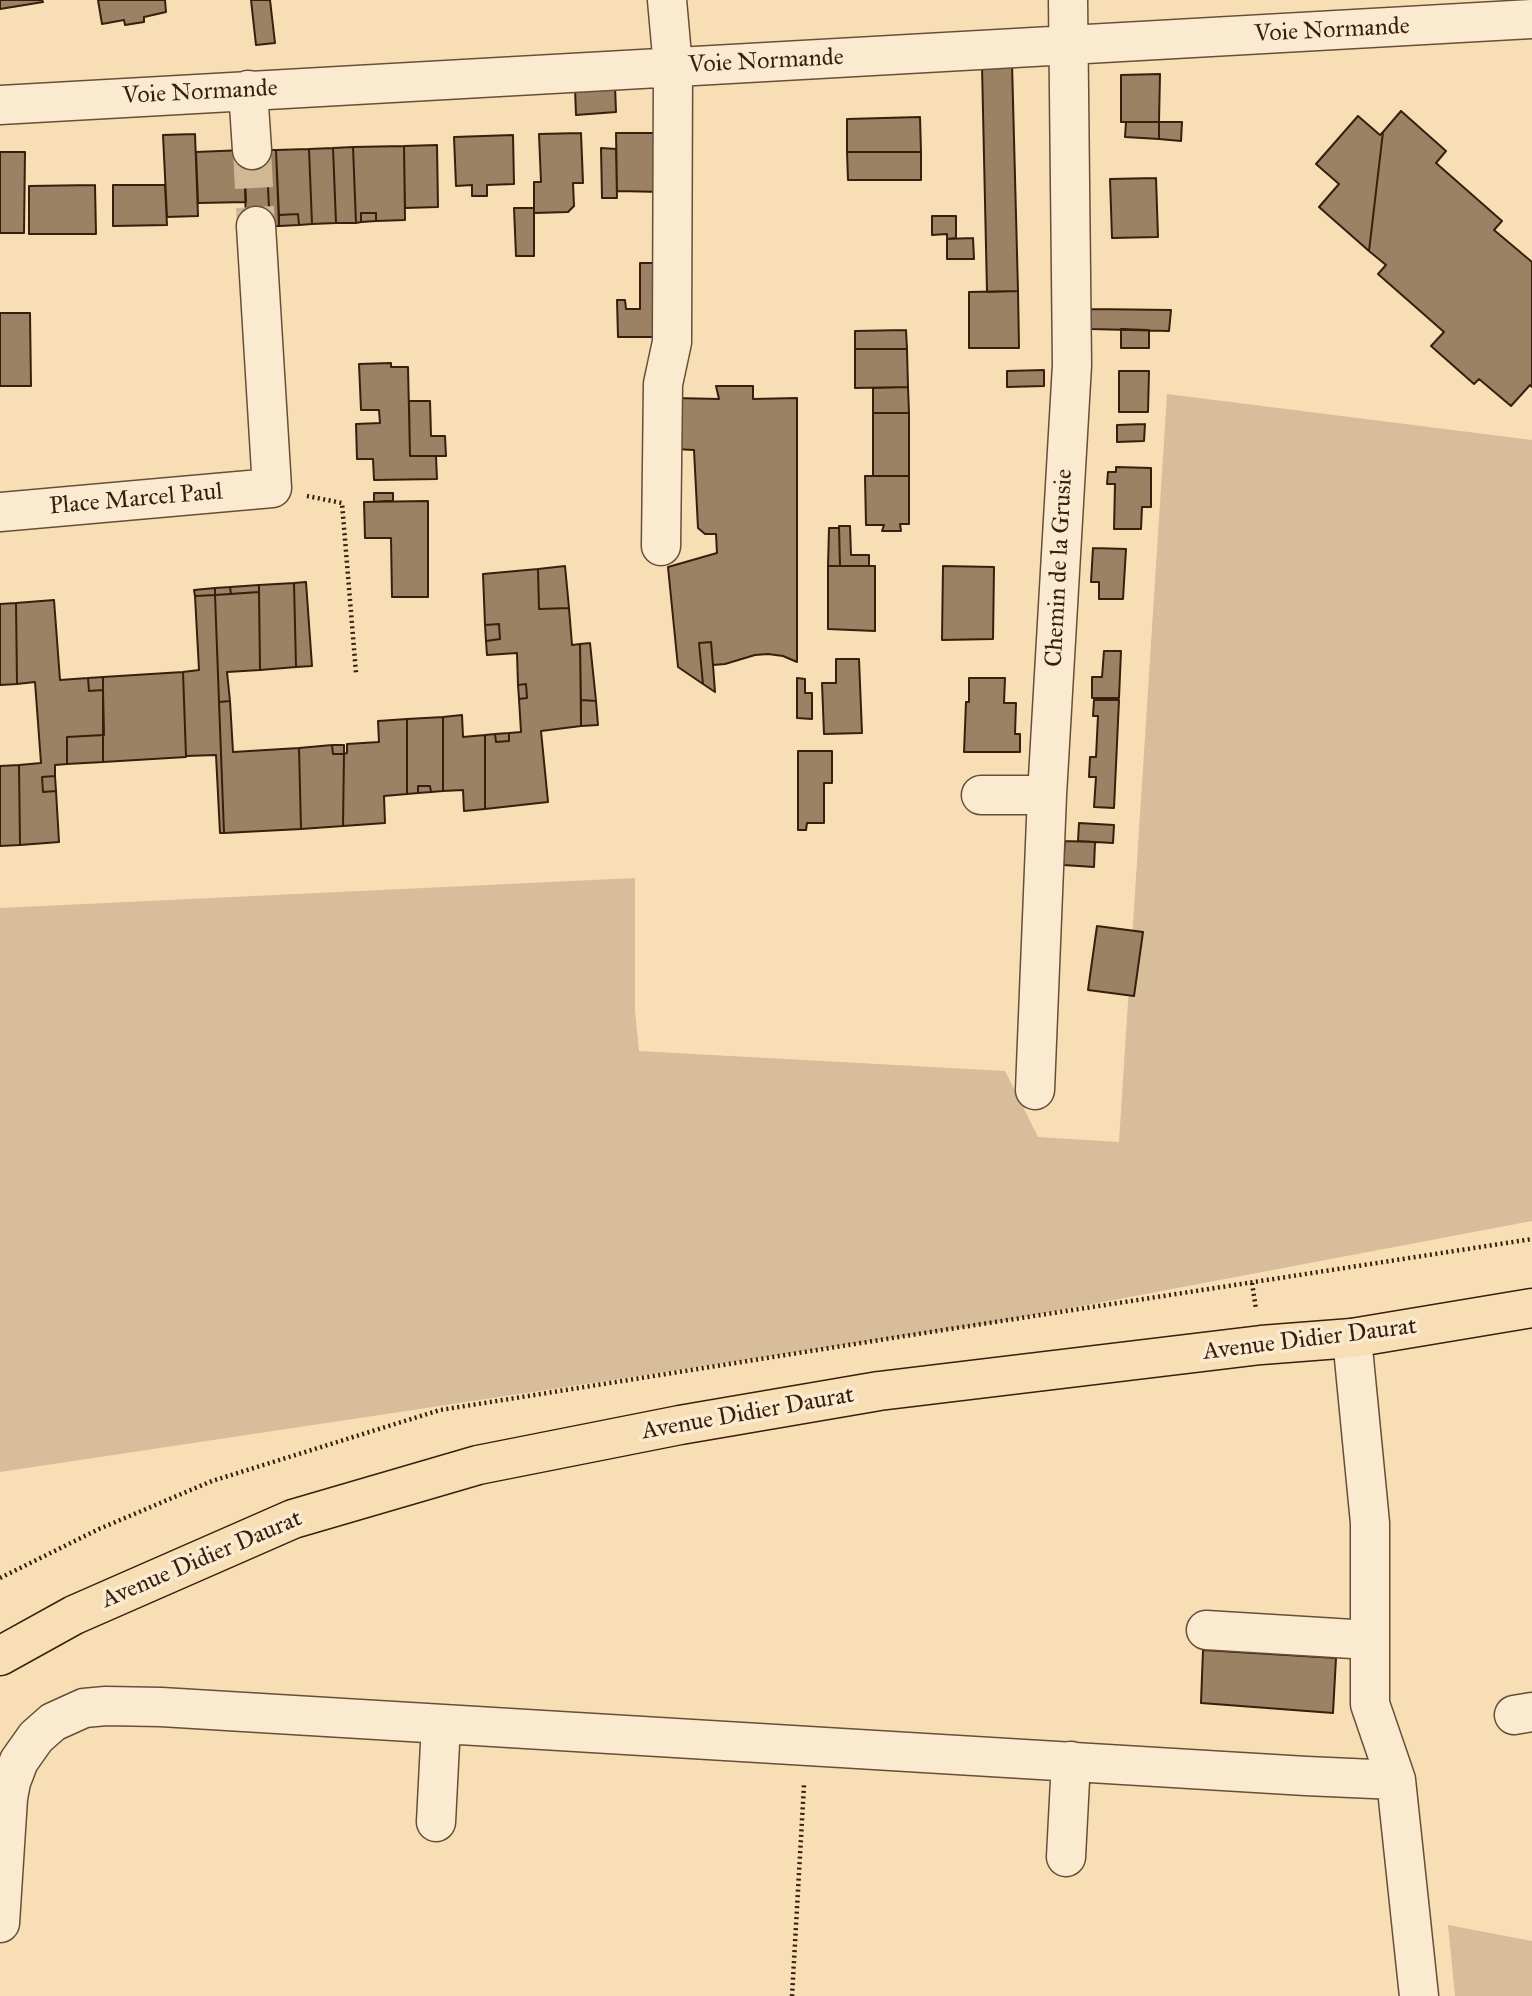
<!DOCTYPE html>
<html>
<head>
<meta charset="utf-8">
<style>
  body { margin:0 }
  canvas { display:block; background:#f7deb5 }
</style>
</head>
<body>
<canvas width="1532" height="1996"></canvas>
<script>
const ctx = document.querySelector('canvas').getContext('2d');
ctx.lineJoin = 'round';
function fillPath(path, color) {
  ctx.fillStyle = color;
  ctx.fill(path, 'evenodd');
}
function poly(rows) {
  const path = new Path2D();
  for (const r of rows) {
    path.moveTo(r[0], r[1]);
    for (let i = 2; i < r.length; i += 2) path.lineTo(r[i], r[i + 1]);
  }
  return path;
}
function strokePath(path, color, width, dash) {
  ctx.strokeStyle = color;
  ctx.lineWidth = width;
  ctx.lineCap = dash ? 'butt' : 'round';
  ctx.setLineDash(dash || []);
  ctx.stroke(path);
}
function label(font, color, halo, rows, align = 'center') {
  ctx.font = font + ' "IM FELL Great Primer",serif';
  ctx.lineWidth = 7;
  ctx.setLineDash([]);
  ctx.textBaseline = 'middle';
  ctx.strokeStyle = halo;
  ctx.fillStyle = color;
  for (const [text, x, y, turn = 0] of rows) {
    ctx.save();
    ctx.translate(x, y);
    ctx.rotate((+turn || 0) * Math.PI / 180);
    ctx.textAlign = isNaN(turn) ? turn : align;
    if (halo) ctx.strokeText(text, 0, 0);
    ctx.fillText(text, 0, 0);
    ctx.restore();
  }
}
fillPath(poly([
  [1167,394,1532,440,1532,1221,992,1323,0,1472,0,908,635,878,635,1011,639,1051,1005,1071,1038,1137,1119,1142],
  [1448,1925,1532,1941,1532,1996,1455,1996]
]), '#d7bd99');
const building = poly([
  [0,0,42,0,43,2,0,9,0,0],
  [98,0,165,0,166,12,144,17,144,22,125,25,124,20,102,24,98,0],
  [251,0,270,0,275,43,256,45,251,0],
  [1012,63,1018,291,987,292,982,66,1012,63],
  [1160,74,1159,122,1121,122,1121,75,1160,74],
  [615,86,616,112,576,115,575,88,615,86],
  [1401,111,1446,151,1436,163,1502,221,1494,230,1532,262,1532,387,1530,385,1511,406,1479,379,1474,384,1431,346,1444,332,1378,274,1386,265,1369,251,1383,132,1401,111],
  [1358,116,1380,135,1383,132,1369,251,1319,207,1339,184,1316,164,1358,116],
  [920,117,921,152,847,152,847,119,920,117],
  [1126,122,1159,122,1159,139,1125,137,1126,122],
  [1159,122,1182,122,1181,141,1159,139,1159,122],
  [581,133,583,183,573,183,574,206,568,212,534,213,534,182,541,182,539,134,581,133],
  [616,133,662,133,663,192,617,191,616,133],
  [195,134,198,216,167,217,163,135,195,134],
  [513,135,514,184,487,185,487,196,472,196,472,185,456,186,454,137,513,135],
  [437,145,438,207,405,208,404,146,437,145],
  [404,146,405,220,376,221,376,213,361,213,361,222,356,223,353,147,404,146],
  [353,147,356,223,336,223,333,148,353,147],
  [333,148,336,223,312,224,309,149,333,148],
  [601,148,616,149,617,198,602,198,601,148],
  [309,149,312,224,299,225,298,214,279,215,276,150,309,149],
  [244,150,246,202,198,203,196,152,244,150],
  [244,150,266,150,270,226,246,226,244,150],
  [266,150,276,150,279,226,270,226,266,150],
  [0,152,25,152,24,233,0,233,0,152],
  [847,152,921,152,921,180,848,180,847,152],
  [1156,178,1158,237,1112,238,1110,179,1156,178],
  [95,185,96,234,29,234,29,186,95,185],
  [113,185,165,185,167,225,113,226,113,185],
  [514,208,534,208,534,256,516,256,514,208],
  [361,213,376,213,376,221,361,222,361,213],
  [298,214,299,225,279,226,279,215,298,214],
  [932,216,956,216,956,238,947,239,947,234,932,235,932,216],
  [973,238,974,259,947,259,947,239,973,238],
  [640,263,664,263,665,337,618,337,617,300,625,300,626,309,640,309,640,263],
  [1018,291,1019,348,969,348,969,292,1018,291],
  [1090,309,1171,310,1169,331,1091,329,1090,309],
  [0,313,30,313,31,386,0,386,0,313],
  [1121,329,1149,330,1149,348,1121,348,1121,329],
  [906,330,907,349,855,349,855,331,906,330],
  [855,349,907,349,908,387,855,388,855,349],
  [391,363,391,367,408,367,410,456,436,456,437,479,374,480,373,459,357,459,356,424,380,423,379,410,361,410,359,364,391,363],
  [1044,370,1044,386,1007,387,1007,371,1044,370],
  [1119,371,1149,371,1148,412,1119,412,1119,371],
  [716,386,753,386,753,399,797,398,797,662,783,656,768,654,755,655,725,664,713,665,711,642,699,643,703,684,678,667,668,567,717,553,716,534,705,534,698,528,694,450,675,449,674,398,719,399,716,386],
  [908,387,909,413,873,413,873,388,908,387],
  [409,401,430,401,431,436,445,436,446,456,410,456,409,401],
  [873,413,909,413,909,476,873,476,873,413],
  [1145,424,1144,441,1117,442,1117,425,1145,424],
  [1116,467,1151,468,1151,507,1142,507,1141,529,1114,529,1115,484,1107,484,1108,472,1116,472,1116,467],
  [865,476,909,476,909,524,900,524,901,531,882,531,884,525,866,525,865,476],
  [374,493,393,493,393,501,374,502,374,493],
  [428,501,428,597,392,597,391,538,365,538,364,502,428,501],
  [839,526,850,526,851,555,869,555,869,566,840,566,839,526],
  [829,528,839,528,840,566,828,566,829,528],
  [1093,548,1126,549,1123,599,1099,599,1099,582,1091,582,1093,548],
  [565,566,569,608,539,609,538,569,565,566],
  [828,566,875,566,875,631,828,629,828,566],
  [943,566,994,567,993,639,942,640,943,566],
  [538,569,539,609,569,608,572,645,580,644,581,726,541,731,548,802,485,809,485,735,495,734,496,742,509,741,509,733,521,732,519,699,527,698,526,684,518,685,517,653,487,655,486,641,500,639,499,624,485,625,483,574,538,569],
  [306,582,312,666,296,667,294,583,306,582],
  [294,583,296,667,260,670,259,585,294,583],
  [259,585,259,592,231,594,230,587,259,585],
  [230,587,231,594,215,595,215,588,230,587],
  [215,588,215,595,195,596,194,590,215,588],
  [259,592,260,670,227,672,230,701,219,702,215,595,259,592],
  [215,595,224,833,220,833,216,755,186,756,183,672,199,670,195,596,215,595],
  [54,600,60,680,88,678,89,691,103,690,104,735,67,737,67,764,55,765,55,776,42,777,43,792,56,791,59,842,20,845,19,765,41,763,35,682,17,684,16,603,54,600],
  [16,603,17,684,0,685,0,604,16,603],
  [499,624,500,639,486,641,485,625,499,624],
  [711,642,713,665,715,692,703,684,699,643,711,642],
  [590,643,596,701,581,700,580,644,590,643],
  [1104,651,1121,651,1119,698,1092,698,1092,677,1102,677,1104,651],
  [836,659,859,659,862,733,824,734,822,683,836,683,836,659],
  [183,672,186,757,103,762,103,677,183,672],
  [103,677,103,690,89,691,88,678,103,677],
  [797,678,805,679,805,693,812,693,812,719,797,718,797,678],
  [969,678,1005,678,1004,703,1016,703,1015,734,1020,734,1020,752,964,752,966,702,969,702,969,678],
  [526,684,527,698,519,699,518,685,526,684],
  [581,700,596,701,598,725,581,726,581,700],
  [1094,700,1119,700,1114,808,1094,807,1096,777,1089,777,1090,757,1096,757,1098,716,1093,716,1094,700],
  [230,701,233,752,299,748,301,829,224,833,219,702,230,701],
  [462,715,463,737,485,735,485,809,464,811,463,790,443,791,443,717,462,715],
  [443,717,443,791,431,792,430,786,418,786,418,793,407,794,407,719,443,717],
  [407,719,407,794,384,796,385,823,343,826,344,754,347,753,347,744,379,742,378,721,407,719],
  [509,733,509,741,496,742,495,734,509,733],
  [103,735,103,762,67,764,67,737,103,735],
  [332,745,344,745,344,754,333,754,332,745],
  [332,745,333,754,344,754,343,826,301,829,299,748,332,745],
  [798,751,832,751,832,783,824,783,824,823,807,823,806,830,798,830,798,751],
  [19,765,20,845,0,846,0,766,19,765],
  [55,776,56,791,43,792,42,777,55,776],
  [418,786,430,786,431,792,418,793,418,786],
  [1079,823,1114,825,1113,843,1078,841,1079,823],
  [1065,841,1095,842,1094,867,1063,865,1065,841],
  [1097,926,1143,932,1134,996,1088,990,1097,926],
  [1203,1650,1336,1658,1333,1713,1201,1703,1203,1650]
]);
fillPath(building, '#9c8265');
strokePath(building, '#391e0e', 2);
strokePath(poly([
  [252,150,256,226]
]), '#d1b894', 38, [38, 19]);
const minor = poly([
  [248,90,252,150],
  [0,105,1532,19],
  [0,512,272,488,256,226],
  [661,546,663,384,672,342,673,67,667,0],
  [981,795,1047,795],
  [1035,1090,1047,795,1072,365,1068,0],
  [1352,1338,1370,1523,1370,1704,1396,1780,1419,1996],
  [1206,1630,1369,1640],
  [1514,1715,1532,1712],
  [436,1822,441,1724],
  [1066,1857,1071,1761],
  [0,1923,8,1798,11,1782,19,1761,36,1737,53,1722,84,1708,106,1706,161,1707,1306,1776,1396,1780]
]);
const major = poly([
  [0,1656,74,1615,293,1519,478,1465,680,1425,879,1391,1261,1345,1352,1338,1532,1308]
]);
strokePath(minor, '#684e38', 41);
strokePath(major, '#391e0e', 41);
strokePath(poly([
  [307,496,342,503,356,673],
  [1252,1283,1256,1309],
  [0,1578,99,1529,212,1481,440,1410,924,1333,1532,1239],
  [792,1996,804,1785]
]), '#391e0e', 4.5, [2, 3.5]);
strokePath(minor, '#faeacf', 38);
strokePath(major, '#f7deb5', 38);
label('24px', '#391e0e', '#faeacf', [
  ["Voie Normande",1332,31,-3],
  ["Voie Normande",766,62,-3],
  ["Voie Normande",200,93,-3],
  ["Place Marcel Paul",136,500,-5],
  ["Chemin de la Grusie",1060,568,-87],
  ["Avenue Didier Daurat",1310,1340,-7],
  ["Avenue Didier Daurat",748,1414,-10],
  ["Avenue Didier Daurat",202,1560,-23]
]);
</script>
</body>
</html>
